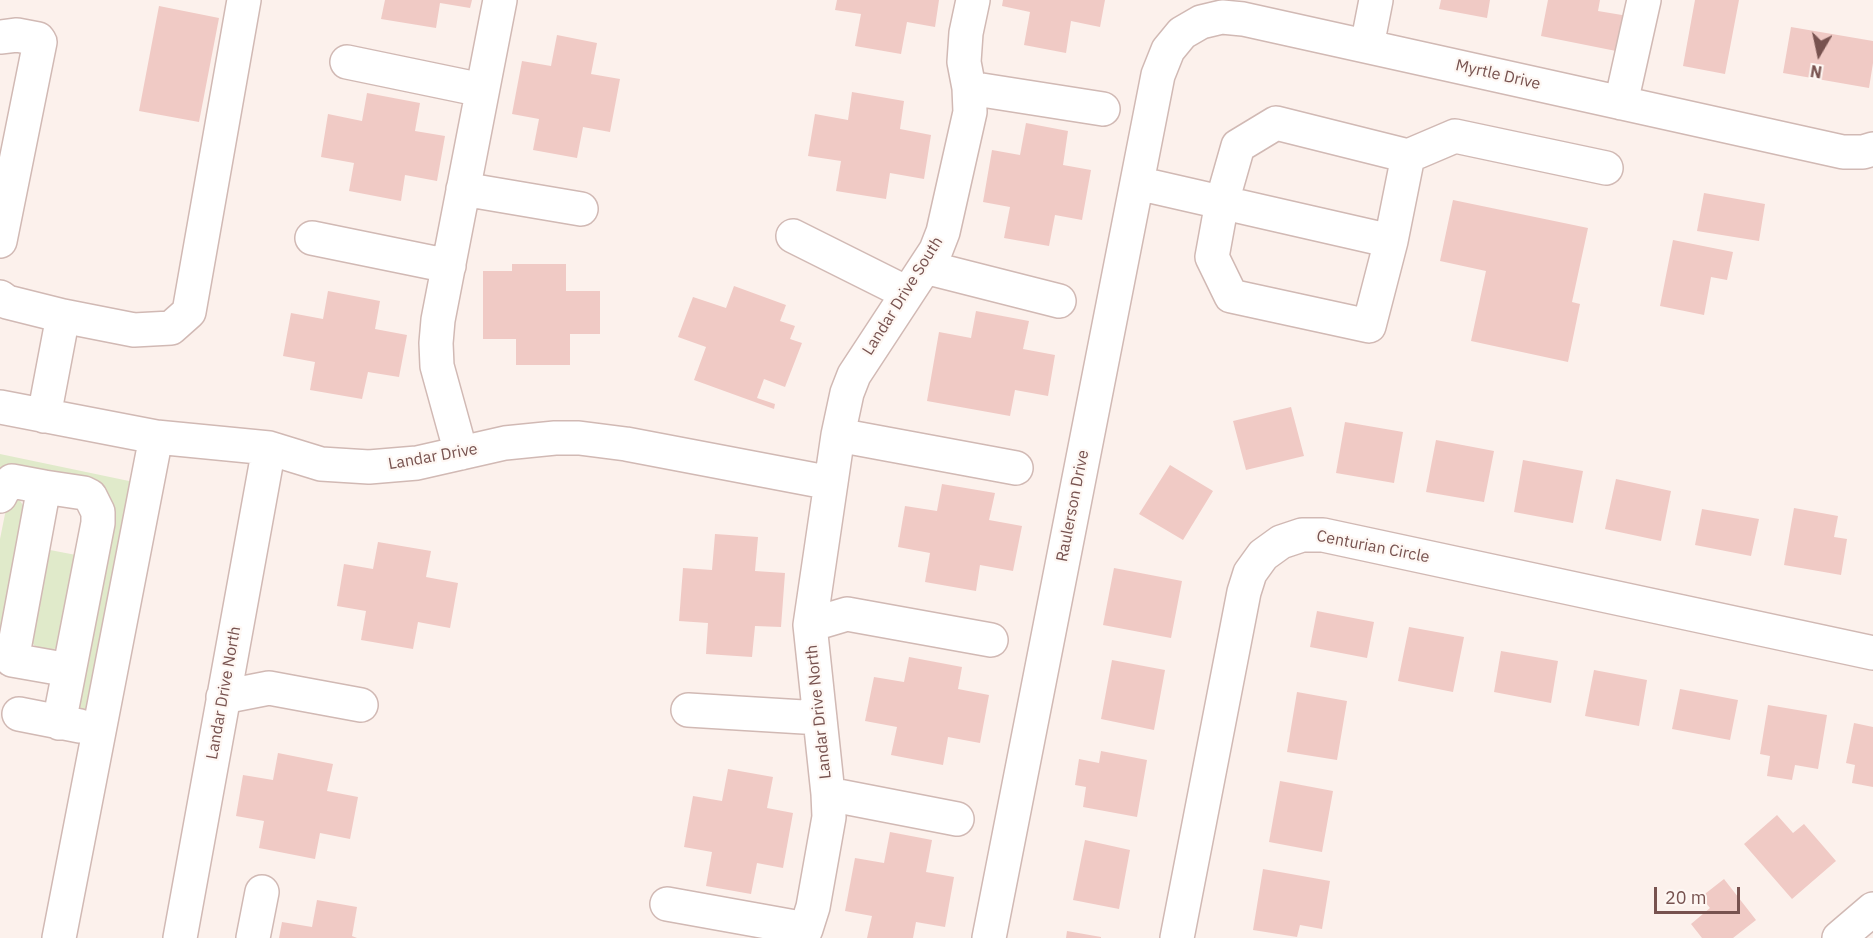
<!DOCTYPE html>
<html>
<head>
<meta charset="utf-8">
<style>
  body { margin:0 }
  #map { position:relative; width:1873px; height:938px; overflow:hidden; background:#fcf1ec; font-family:"IBM Plex Sans",sans-serif }
  canvas { display:block }
  .north { position:absolute; left:1789px; top:24px; width:60px; height:60px; -webkit-text-stroke:4px #fef7f3; paint-order:stroke; rotate:189deg; font-size:16px; font-weight:700; line-height:24px; text-align:center; color:#77524f }
  .north::after { content:''; display:block; margin:auto; width:21px; height:27px; background:#77524f; clip-path:polygon(50% 0,100% 100%,50% 72%,0 100%) }
  .scale { position:absolute; left:1654px; top:887px; width:86px; height:27px; box-sizing:border-box; border:3px solid #77524f; border-top:0; padding-left:8px; font-size:18px; line-height:21px; white-space:nowrap; color:#77524f; -webkit-text-stroke:4px #fef7f3; paint-order:stroke }
</style>
</head>
<body>
<div id="map">
<canvas width="1873" height="938"></canvas>
<div class="north">N</div>
<div class="scale">20 m</div>
</div>
<script>
const ctx = document.querySelector('canvas').getContext('2d');
ctx.lineJoin = 'round';
function fillPath(path, color) {
  ctx.fillStyle = color;
  ctx.fill(path, 'evenodd');
}
function poly(rows) {
  const path = new Path2D();
  for (const r of rows) {
    path.moveTo(r[0], r[1]);
    for (let i = 2; i < r.length; i += 2) path.lineTo(r[i], r[i + 1]);
  }
  return path;
}
function strokePath(path, color, width, dash) {
  ctx.strokeStyle = color;
  ctx.lineWidth = width;
  ctx.lineCap = dash ? 'butt' : 'round';
  ctx.setLineDash(dash || []);
  ctx.stroke(path);
}
function label(font, color, halo, rows, align = 'center') {
  ctx.font = font + ' "IBM Plex Sans",sans-serif';
  ctx.lineWidth = 4.5;
  ctx.setLineDash([]);
  ctx.textBaseline = 'middle';
  ctx.strokeStyle = halo;
  ctx.fillStyle = color;
  for (const [text, x, y, turn = 0] of rows) {
    ctx.save();
    ctx.translate(x, y);
    ctx.rotate((+turn || 0) * Math.PI / 180);
    ctx.textAlign = isNaN(turn) ? turn : align;
    if (halo) ctx.strokeText(text, 0, 0);
    ctx.fillText(text, 0, 0);
    ctx.restore();
  }
}
fillPath(poly([
  [0,454,129,481,130,484,88,706,84,710,80,708,79,705,113,515,0,470],
  [13,498,19,499,24,507,0,634,0,539,7,504],
  [50,550,76,555,58,646,52,651,37,648,33,644,32,640]
]), '#e0eaca');
fillPath(poly([
  [385,0,472,0,470,8,440,3,436,28,381,19],
  [837,0,939,0,935,27,907,22,901,54,855,46,861,14,835,10],
  [1003,0,1105,0,1100,27,1071,21,1066,53,1024,45,1030,12,1002,6],
  [1441,0,1490,0,1487,18,1439,9],
  [1548,0,1600,0,1598,11,1628,16,1621,52,1541,36],
  [1695,0,1739,0,1725,74,1683,66],
  [159,6,219,18,199,122,139,111],
  [1791,27,1873,41,1873,63,1869,88,1783,73],
  [557,35,597,43,591,74,620,79,610,132,583,127,577,158,533,150,539,119,512,114,522,61,551,66],
  [852,92,904,101,900,129,931,135,924,179,890,173,886,199,836,191,841,161,808,156,815,114,848,120],
  [367,93,420,103,415,131,445,136,437,181,405,175,401,201,349,191,354,163,321,157,328,114,362,121],
  [1026,123,1068,131,1063,165,1091,170,1082,220,1055,215,1049,246,1004,238,1010,207,983,202,992,150,1020,155],
  [1704,193,1765,204,1759,241,1697,231],
  [1453,200,1588,228,1572,302,1580,304,1568,362,1471,341,1486,271,1440,261],
  [1673,240,1733,252,1727,280,1711,277,1704,315,1660,306],
  [512,264,566,264,566,291,600,291,600,334,570,334,570,365,516,365,516,339,483,339,483,271,512,271],
  [734,286,786,305,780,321,795,326,790,339,802,343,785,387,764,379,757,398,775,404,774,409,694,380,706,347,678,337,693,297,726,308],
  [328,291,380,301,375,329,407,335,399,377,368,372,362,399,310,390,315,362,283,356,291,313,323,319],
  [976,311,1029,321,1023,349,1055,355,1048,396,1015,390,1010,416,927,401,939,332,971,338],
  [1291,407,1304,456,1246,470,1233,421],
  [1345,422,1403,432,1394,483,1336,473],
  [1436,440,1494,451,1484,502,1426,492],
  [1523,460,1583,471,1573,523,1514,512],
  [1170,465,1213,491,1183,540,1139,514],
  [1616,479,1671,491,1661,541,1605,529],
  [942,484,995,493,989,520,1022,526,1013,571,980,565,976,591,925,582,930,553,898,547,905,506,937,511],
  [1794,508,1838,516,1834,537,1847,539,1841,575,1784,565],
  [1702,509,1759,519,1751,556,1695,545],
  [715,534,758,537,755,571,785,573,781,627,755,626,752,657,706,654,708,623,679,621,683,568,712,570],
  [378,542,431,551,426,577,458,583,450,628,418,622,413,649,361,640,366,611,337,606,344,564,373,569],
  [1114,568,1182,581,1171,638,1103,625],
  [1317,611,1374,622,1367,658,1310,647],
  [1409,627,1464,637,1453,692,1398,681],
  [1501,651,1558,661,1551,703,1494,692],
  [909,657,962,667,958,689,989,695,980,743,948,737,943,765,891,755,897,727,865,721,874,677,904,682],
  [1112,660,1165,670,1154,730,1101,719],
  [1594,670,1647,680,1639,726,1585,716],
  [1680,689,1738,700,1730,740,1672,729],
  [1297,692,1347,701,1337,760,1287,752],
  [1768,705,1827,715,1818,769,1795,765,1792,780,1767,776,1770,756,1760,754],
  [1854,723,1873,727,1873,787,1852,783,1855,765,1846,763],
  [1101,751,1147,760,1137,817,1083,807,1086,787,1075,785,1079,759,1099,763],
  [278,753,333,764,327,791,358,797,350,839,320,833,315,859,259,848,264,821,236,816,243,775,273,780],
  [728,769,773,777,767,808,793,813,783,868,757,863,751,894,706,886,712,852,684,847,693,796,722,801],
  [1280,781,1333,791,1322,852,1269,842],
  [1777,815,1793,833,1804,824,1836,861,1792,899,1744,844],
  [890,832,932,840,926,872,954,877,945,927,916,922,913,938,867,938,872,916,845,911,855,858,884,863],
  [1085,840,1130,850,1119,909,1073,900],
  [1263,869,1330,881,1322,929,1300,925,1297,937,1253,930],
  [1724,879,1756,920,1733,938,1702,938,1691,924,1710,908,1701,897],
  [317,900,357,907,352,936,357,938,279,938,282,922,312,927],
  [1067,931,1101,937,1101,938,1066,938]
]), '#f0cac5');
const minor = poly([
  [0,37,17,35,38,39,40,42,0,241],
  [1367,46,1376,0],
  [347,62,482,90],
  [969,88,1103,109],
  [1621,103,1644,0],
  [1137,183,1391,241,1408,156,1455,136,1606,168],
  [463,189,581,209],
  [793,236,907,293],
  [312,238,449,266],
  [1391,241,1369,326,1231,296,1212,257,1222,202,1238,146,1276,123,1408,156],
  [925,267,1059,301],
  [0,297,7,302,63,316],
  [0,407,156,437,269,448,321,464,369,467,417,463,505,443,555,438,579,438,626,444,831,483],
  [44,416,63,316,134,330,171,328,189,312,244,0],
  [838,435,1016,468],
  [461,453,437,366,436,343,438,320,500,0],
  [0,496,3,490,12,481,44,487],
  [810,625,847,614,991,640],
  [223,697,269,688,361,705],
  [688,710,820,718],
  [19,714,80,726],
  [59,723,98,523,98,512,90,496,84,493,44,487,12,660,69,670],
  [828,794,957,819],
  [667,904,806,929],
  [59,938,156,437],
  [180,938,269,448],
  [253,938,262,892],
  [802,938,806,929,813,907,829,817,828,794,810,625,838,435,847,393,854,375,936,250,943,232,970,112,969,88,964,62,966,33,973,0],
  [989,938,1158,75,1168,50,1182,33,1201,22,1222,17,1243,19,1843,152,1863,152,1873,149],
  [1177,938,1244,592,1250,573,1263,555,1281,542,1302,535,1323,535,1873,653],
  [1839,938,1873,909]
]);
strokePath(minor, '#d1b9b4', 36);
strokePath(minor, '#fff', 33);
label('16px', '#77524f', '#fef7f3', [
  ["Myrtle Drive",1498,75,13],
  ["Landar Drive South",903,296,-58],
  ["Landar Drive",433,457,-10],
  ["Raulerson Drive",1073,506,-79],
  ["Centurian Circle",1373,547,11],
  ["Landar Drive North",224,693,-80],
  ["Landar Drive North",819,712,-96]
]);
</script>
</body>
</html>
